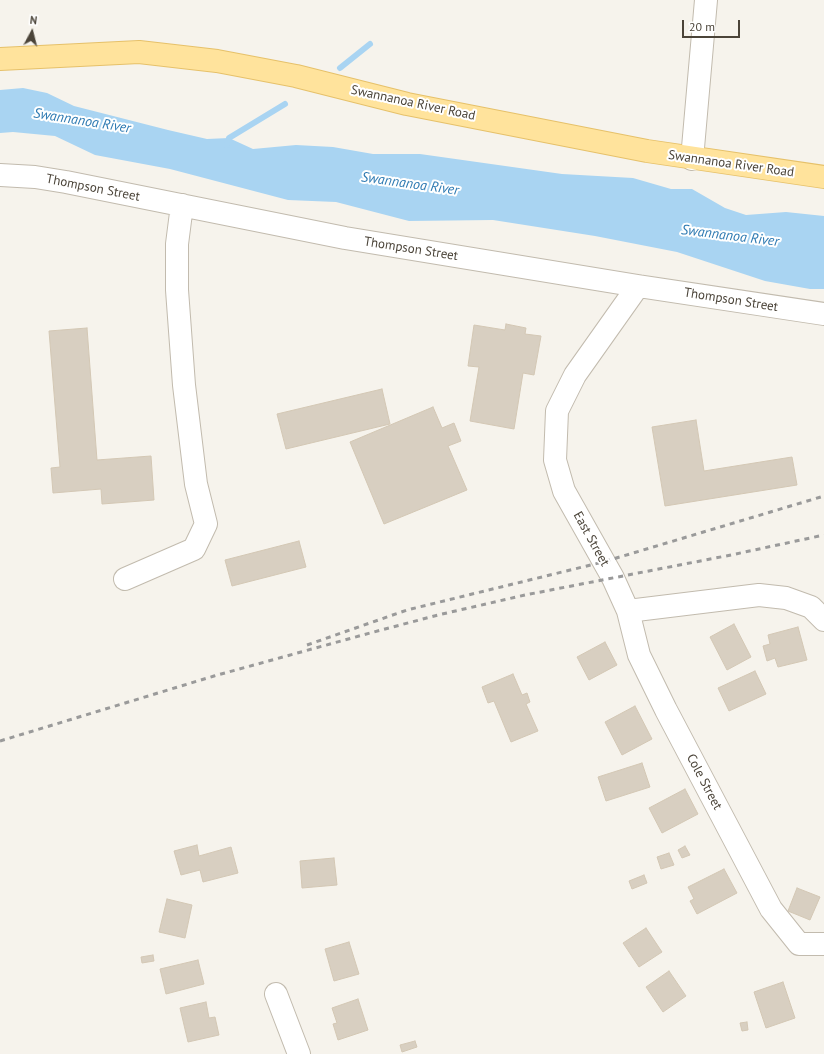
<!DOCTYPE html>
<html>
<head>
<meta charset="utf-8">
<style>
  body { margin:0 }
  #map { position:relative; width:824px; height:1054px; overflow:hidden; background:#f6f3ec; font-family:"PT Sans",sans-serif }
  canvas { display:block }
  .north { position:absolute; left:12px; top:12px; width:40px; height:40px; -webkit-text-stroke:3px #fff; paint-order:stroke; rotate:7deg; font-size:11px; font-weight:700; line-height:16px; text-align:center; color:#4b4439 }
  .north::after { content:''; display:block; margin:auto; width:14px; height:18px; background:#4b4439; clip-path:polygon(50% 0,100% 100%,50% 72%,0 100%) }
  .scale { position:absolute; left:682px; top:20px; width:58px; height:18px; box-sizing:border-box; border:2px solid #4b4439; border-top:0; padding-left:5px; font-size:12px; line-height:14px; white-space:nowrap; color:#4b4439; -webkit-text-stroke:3px #fff; paint-order:stroke }
</style>
</head>
<body>
<div id="map">
<canvas width="824" height="1054"></canvas>
<div class="north">N</div>
<div class="scale">20 m</div>
</div>
<script>
const ctx = document.querySelector('canvas').getContext('2d');
ctx.lineJoin = 'round';
function fillPath(path, color) {
  ctx.fillStyle = color;
  ctx.fill(path, 'evenodd');
}
function poly(rows) {
  const path = new Path2D();
  for (const r of rows) {
    path.moveTo(r[0], r[1]);
    for (let i = 2; i < r.length; i += 2) path.lineTo(r[i], r[i + 1]);
  }
  return path;
}
function strokePath(path, color, width, dash) {
  ctx.strokeStyle = color;
  ctx.lineWidth = width;
  ctx.lineCap = dash ? 'butt' : 'round';
  ctx.setLineDash(dash || []);
  ctx.stroke(path);
}
function label(font, color, halo, rows, align = 'center') {
  ctx.font = font + ' "PT Sans",sans-serif';
  ctx.lineWidth = 4;
  ctx.setLineDash([]);
  ctx.textBaseline = 'middle';
  ctx.strokeStyle = halo;
  ctx.fillStyle = color;
  for (const [text, x, y, turn = 0] of rows) {
    ctx.save();
    ctx.translate(x, y);
    ctx.rotate((+turn || 0) * Math.PI / 180);
    ctx.textAlign = isNaN(turn) ? turn : align;
    if (halo) ctx.strokeText(text, 0, 0);
    ctx.fillText(text, 0, 0);
    ctx.restore();
  }
}
fillPath(poly([
  [23,88,47,93,74,106,168,130,207,139,229,138,253,149,296,145,333,147,373,154,420,154,562,174,633,178,671,189,692,189,725,208,746,215,786,212,824,216,824,289,810,289,765,281,677,252,595,236,493,220,409,221,336,202,288,200,170,169,95,155,55,136,13,132,0,133,0,90]
]), '#a9d4f2');
strokePath(poly([
  [340,68,370,44],
  [227,145,229,138,285,104]
]), '#a9d4f2', 6);
const building = poly([
  [506,324,526,328,525,334,541,336,534,375,523,373,514,429,470,421,479,367,468,366,474,325,505,330,506,324],
  [87,328,97,460,151,456,154,500,102,504,101,489,53,493,51,468,60,467,49,331,87,328],
  [382,389,390,424,286,449,277,414,382,389],
  [433,407,442,428,454,423,461,441,448,446,467,490,384,524,350,442,433,407],
  [696,420,704,471,792,457,797,485,665,506,652,427,696,420],
  [299,541,306,567,232,586,225,560,299,541],
  [734,624,751,657,727,670,710,637,734,624],
  [798,627,807,660,778,667,775,658,767,661,763,646,770,644,768,635,798,627],
  [605,642,617,665,589,680,577,657,605,642],
  [755,671,766,694,729,711,718,688,755,671],
  [513,674,522,695,527,693,530,702,526,704,538,731,511,742,494,701,488,703,482,687,513,674],
  [635,706,652,739,622,755,605,722,635,706],
  [642,763,650,787,606,801,598,777,642,763],
  [685,789,698,814,662,833,649,808,685,789],
  [197,845,199,856,231,847,238,873,203,882,200,870,181,875,174,851,197,845],
  [685,846,690,855,682,858,678,850,685,846],
  [669,853,674,865,661,869,657,857,669,853],
  [334,858,337,885,302,888,300,861,334,858],
  [724,869,737,893,697,914,690,901,694,899,688,887,724,869],
  [644,875,647,883,632,889,629,881,644,875],
  [797,888,820,897,810,920,788,911,797,888],
  [167,899,192,905,185,938,159,932,167,899],
  [646,928,662,952,639,967,623,943,646,928],
  [349,942,359,974,334,981,325,949,349,942],
  [153,955,154,961,142,963,141,957,153,955],
  [198,960,204,984,166,994,160,969,198,960],
  [669,971,686,996,663,1012,646,987,669,971],
  [783,982,795,1018,766,1028,754,992,783,982],
  [358,999,368,1030,338,1040,333,1024,337,1023,332,1008,358,999],
  [206,1002,209,1018,215,1017,219,1035,188,1042,180,1008,206,1002],
  [747,1022,748,1030,742,1031,740,1023,747,1022],
  [415,1041,417,1047,402,1052,400,1045,415,1041]
]);
fillPath(building, '#d8cfc1');
strokePath(building, '#d3c7b4', 1);
const minor = poly([
  [692,159,706,0],
  [0,175,35,177,66,182,345,238,638,286,824,314],
  [638,286,575,375,557,411,555,460,564,491,613,578,628,611,639,655,666,710,771,909,799,944,824,944],
  [125,579,194,549,206,524,196,484,184,385,177,290,177,244,182,205],
  [628,611,759,595,786,598,811,607,824,620],
  [276,994,299,1054]
]);
const major = poly([
  [0,59,139,52,217,61,296,76,407,104,647,151,824,177]
]);
strokePath(minor, '#c2bbae', 24);
strokePath(major, '#e6c16a', 24);
strokePath(minor, '#fff', 22);
strokePath(major, '#ffe39c', 22);
strokePath(poly([
  [307,645,407,610,603,562,824,496],
  [0,741,214,676,370,633,438,615,525,595,731,555,824,535]
]), '#9a9a9a', 3, [5, 5]);
label('13px', '#4b4439', '#fff', [
  ["Swannanoa River Road",413,103,12],
  ["Swannanoa River Road",731,164,8],
  ["Thompson Street",93,188,11],
  ["Thompson Street",411,249,9],
  ["Thompson Street",731,300,9],
  ["East Street",591,539,61],
  ["Cole Street",704,782,62]
]);
label('italic 14px', '#2e7ab2', '#fff', [
  ["Swannanoa River",82,121,9],
  ["Swannanoa River",410,184,8],
  ["Swannanoa River",730,236,7]
]);
</script>
</body>
</html>
